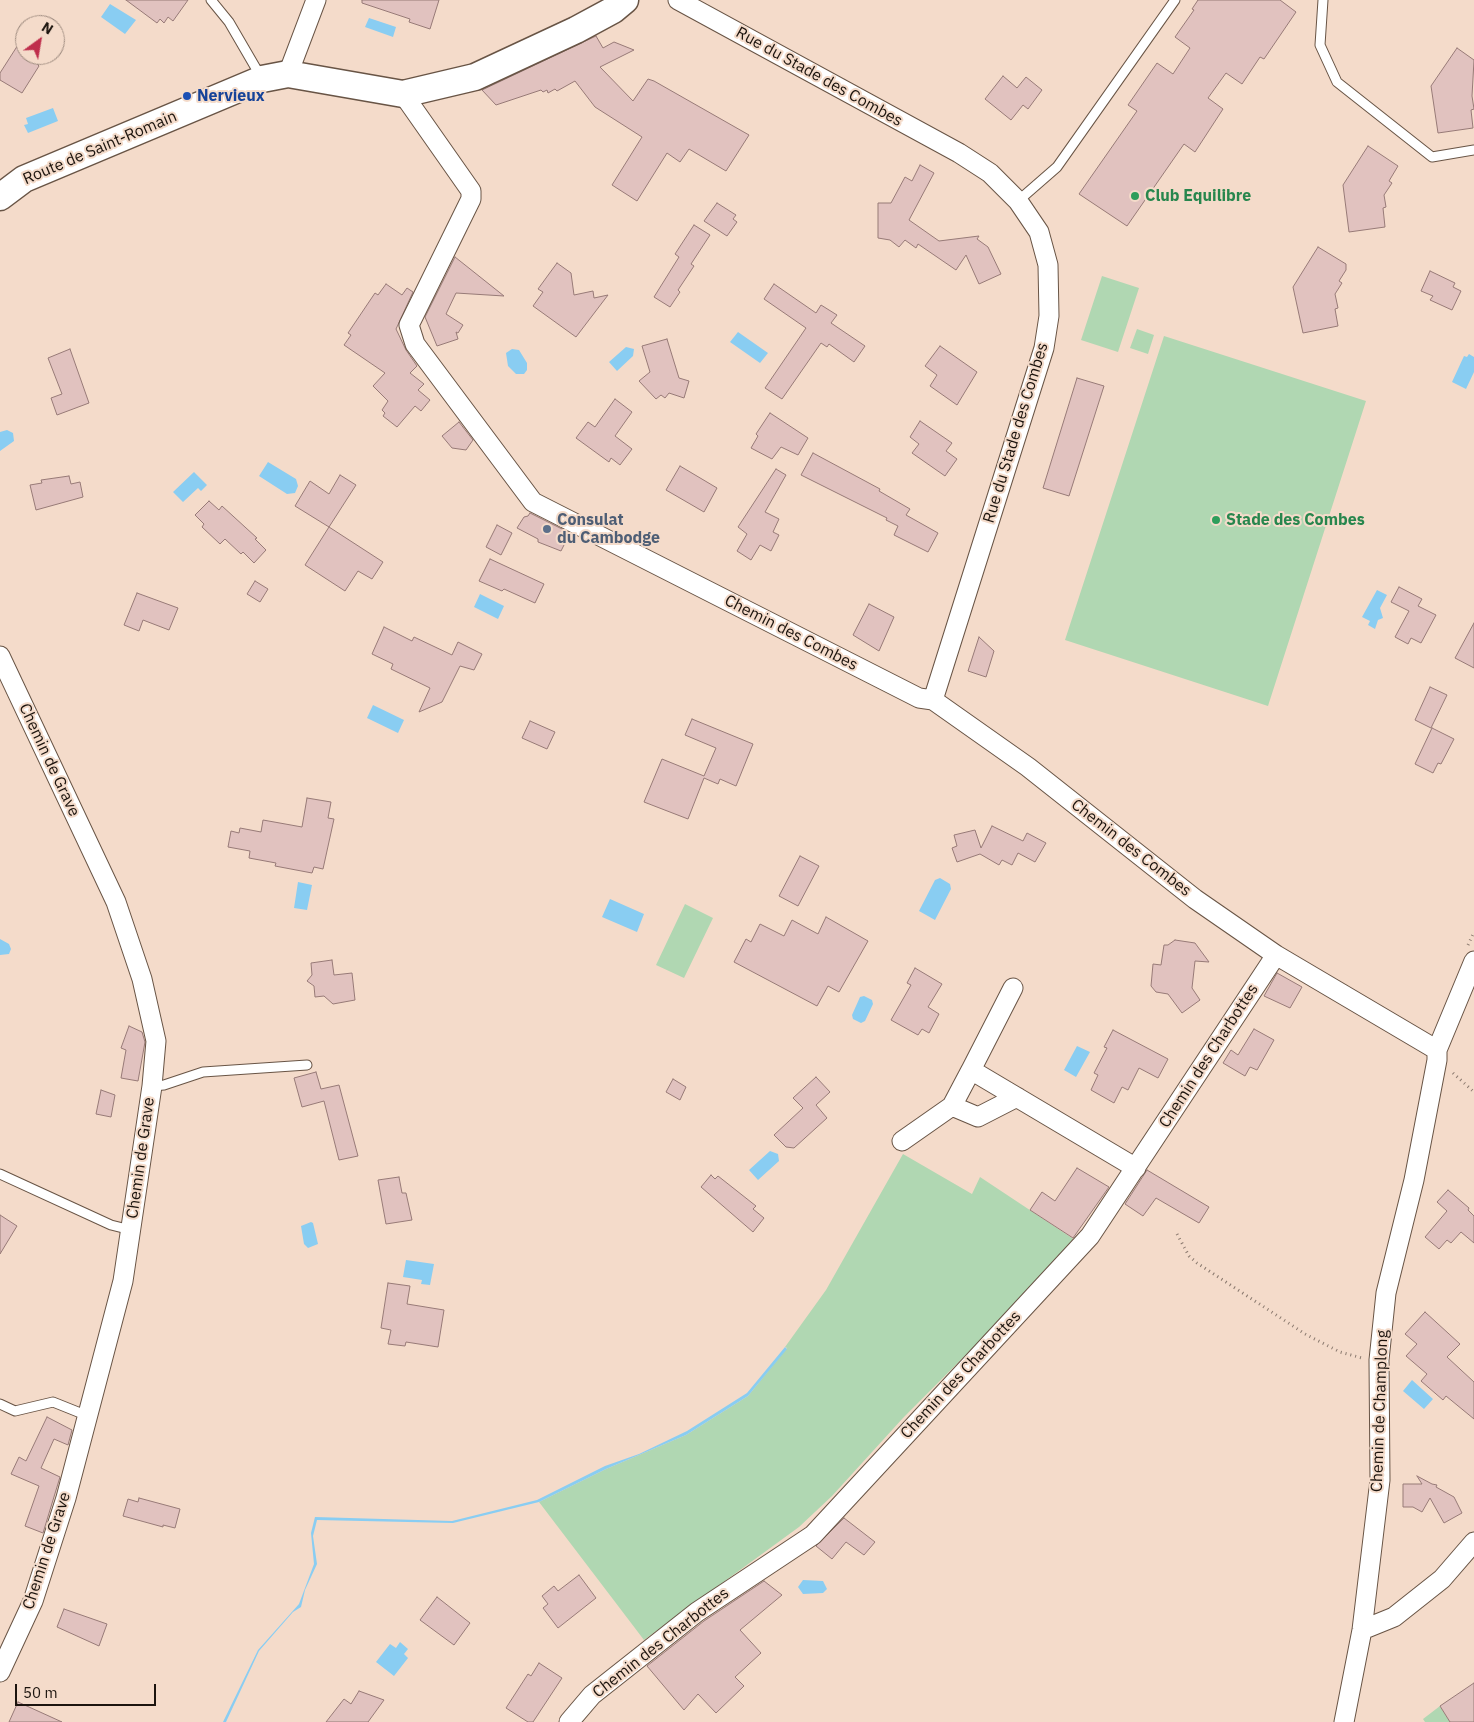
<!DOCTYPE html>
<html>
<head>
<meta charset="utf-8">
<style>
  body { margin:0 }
  #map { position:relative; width:1474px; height:1722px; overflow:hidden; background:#f4dbca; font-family:"IBM Plex Sans",sans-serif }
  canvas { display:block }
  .north { position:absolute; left:15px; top:15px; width:50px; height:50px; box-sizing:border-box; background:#f4dbca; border:1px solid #9e8b7f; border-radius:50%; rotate:32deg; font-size:14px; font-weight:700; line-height:20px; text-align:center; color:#1c140e }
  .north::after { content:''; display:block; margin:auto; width:18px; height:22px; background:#bf2e4c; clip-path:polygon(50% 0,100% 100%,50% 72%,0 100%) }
  .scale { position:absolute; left:15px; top:1684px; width:141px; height:22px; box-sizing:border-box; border:2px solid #1c140e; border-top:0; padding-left:6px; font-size:15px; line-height:18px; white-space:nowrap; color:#1c140e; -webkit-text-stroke:4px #f4dbca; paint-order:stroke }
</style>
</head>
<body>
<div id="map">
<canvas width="1474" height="1722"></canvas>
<div class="north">N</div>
<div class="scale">50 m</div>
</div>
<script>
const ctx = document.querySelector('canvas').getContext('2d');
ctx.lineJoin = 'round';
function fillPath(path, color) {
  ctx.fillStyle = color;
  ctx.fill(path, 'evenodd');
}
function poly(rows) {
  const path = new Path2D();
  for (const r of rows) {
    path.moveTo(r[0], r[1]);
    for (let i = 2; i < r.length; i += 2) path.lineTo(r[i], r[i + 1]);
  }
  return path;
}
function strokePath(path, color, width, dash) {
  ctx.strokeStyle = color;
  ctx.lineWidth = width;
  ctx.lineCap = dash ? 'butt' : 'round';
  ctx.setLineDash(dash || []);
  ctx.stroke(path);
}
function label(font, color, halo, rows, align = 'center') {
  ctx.font = font + ' "IBM Plex Sans",sans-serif';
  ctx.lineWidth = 4;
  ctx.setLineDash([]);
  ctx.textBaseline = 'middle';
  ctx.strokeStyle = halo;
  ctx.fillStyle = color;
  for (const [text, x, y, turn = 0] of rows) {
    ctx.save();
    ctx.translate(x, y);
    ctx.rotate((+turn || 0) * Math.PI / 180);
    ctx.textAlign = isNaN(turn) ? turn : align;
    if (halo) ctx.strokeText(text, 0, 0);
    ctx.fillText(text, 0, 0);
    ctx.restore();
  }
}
fillPath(poly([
  [1102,276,1139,288,1118,352,1081,340],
  [1137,329,1154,335,1148,354,1130,348],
  [1164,336,1366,401,1268,706,1065,640],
  [685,904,713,918,684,978,656,965],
  [903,1154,972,1194,980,1177,1078,1242,903,1418,832,1496,799,1527,644,1640,539,1502,606,1469,686,1435,748,1396,787,1348,785,1347,826,1290],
  [1440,1706,1450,1722,1425,1722,1423,1719]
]), '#b0d7b2');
fillPath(poly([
  [110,4,136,20,125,34,101,17],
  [369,18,396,27,393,37,365,27],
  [53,108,58,121,28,133,24,125,28,124,26,118],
  [738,332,768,353,760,363,730,342],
  [626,347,634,349,633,356,617,371,609,362],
  [512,349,519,350,527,363,527,370,524,374,516,374,508,366,506,353],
  [1469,354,1474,357,1474,372,1466,389,1452,382,1464,356,1467,357],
  [7,430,13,433,14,441,0,451,0,432],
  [268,462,296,479,298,486,295,493,287,494,259,476],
  [194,472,207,485,201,491,198,488,183,502,173,492],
  [1377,590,1387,595,1380,608,1383,618,1378,620,1375,629,1368,625,1370,621,1362,617],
  [480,594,504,606,498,619,474,607],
  [373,705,404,720,398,733,367,718],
  [940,878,950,884,951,889,935,920,919,911,935,880],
  [298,882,312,885,307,910,294,908],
  [610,899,644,914,637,932,602,917],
  [0,939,9,944,11,949,9,954,0,955],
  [864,996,872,1000,873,1004,865,1021,861,1023,853,1019,852,1015,860,997],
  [1077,1046,1090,1052,1076,1077,1064,1070],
  [770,1151,778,1154,779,1161,758,1180,749,1170],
  [311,1222,313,1223,318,1244,308,1248,304,1244,301,1226],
  [406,1260,434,1264,430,1285,421,1284,422,1280,403,1277],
  [785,1347,787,1349,748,1396,686,1435,606,1469,539,1502,453,1523,317,1520,313,1536,317,1564,305,1590,301,1607,293,1612,259,1651,226,1722,223,1722,258,1650,299,1604,314,1564,311,1533,315,1517,452,1521,537,1500,605,1466,639,1454,687,1431,747,1393],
  [1412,1380,1433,1399,1424,1409,1403,1391],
  [803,1580,823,1581,827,1589,823,1593,803,1594,798,1587],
  [400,1642,408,1649,404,1654,408,1658,394,1676,376,1662,390,1644,396,1648]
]), '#89cdf2');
const building = poly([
  [126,0,188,0,173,21,168,17,164,23,160,19,157,23,126,0],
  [362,0,439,0,430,29,409,22,410,19,362,3,362,0],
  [1198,0,1280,0,1296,12,1264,59,1260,57,1242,84,1226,73,1208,98,1223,109,1195,152,1184,144,1127,226,1079,194,1137,111,1128,105,1157,63,1173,74,1190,48,1175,37,1194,10,1192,9,1198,0],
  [25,34,25,55,43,55,37,64,39,66,22,93,0,80,0,73,25,34],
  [596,36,603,48,614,42,634,50,600,67,633,101,648,79,654,81,749,135,726,171,689,149,680,162,667,153,637,201,612,185,642,137,595,107,575,81,557,91,555,89,548,93,547,90,543,92,541,90,496,105,482,90,596,36],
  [1457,48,1474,60,1472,96,1474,109,1471,110,1473,128,1438,133,1431,86,1457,48],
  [1003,76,1017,88,1026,77,1042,90,1028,109,1023,105,1011,120,985,99,1003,76],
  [1368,146,1398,166,1389,181,1392,183,1384,195,1386,207,1383,208,1385,227,1349,232,1343,185,1368,146],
  [920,165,934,173,909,220,939,241,979,236,977,239,988,247,1001,274,979,284,966,255,956,270,918,244,916,248,905,240,899,247,890,240,878,238,878,203,891,203,905,177,912,181,920,165],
  [717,203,736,215,733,219,737,222,727,236,704,221,717,203],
  [694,225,710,235,691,264,694,266,678,290,680,292,670,307,654,297,679,257,675,254,694,225],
  [1318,247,1346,264,1346,270,1339,281,1342,283,1335,294,1338,308,1335,309,1338,326,1303,333,1293,287,1318,247],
  [455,257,504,296,456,293,446,314,463,325,458,333,456,332,458,339,437,346,425,317,455,257],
  [557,263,571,273,574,295,593,291,594,298,608,295,576,337,533,306,543,292,538,289,557,263],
  [1430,271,1455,283,1453,287,1461,291,1452,310,1430,300,1433,296,1421,291,1430,271],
  [386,284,402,295,407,288,413,292,396,329,406,350,417,366,410,373,424,384,418,390,430,400,421,411,415,406,397,427,383,416,385,413,382,410,388,401,373,386,385,373,344,345,351,335,348,333,375,293,378,295,386,284],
  [774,284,816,313,821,305,837,315,831,323,865,346,854,362,829,344,827,347,821,343,782,399,765,388,806,328,764,299,774,284],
  [667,339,679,378,689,381,684,398,669,393,665,398,661,395,656,399,639,381,650,372,642,346,667,339],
  [940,346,977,372,957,405,930,386,937,375,925,366,940,346],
  [70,349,89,403,57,415,51,398,62,394,48,358,70,349],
  [1077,378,1104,386,1069,496,1043,488,1077,378],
  [615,399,632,412,615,436,632,449,620,465,611,458,609,462,576,438,588,422,595,427,615,399],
  [770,413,808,438,798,455,781,447,772,459,751,448,758,436,756,434,770,413],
  [920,421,952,443,946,451,957,459,945,476,912,453,919,444,910,437,920,421],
  [459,422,473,440,466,450,452,448,442,436,459,422],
  [813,453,880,489,879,491,910,509,906,515,938,533,928,552,894,535,898,526,886,520,887,518,801,475,813,453],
  [680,466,717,488,704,512,666,490,680,466],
  [776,469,786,475,765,512,779,519,773,532,779,535,771,551,760,545,751,560,737,551,747,534,738,527,776,469],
  [340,475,356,485,329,527,295,506,310,481,329,494,340,475],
  [69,476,71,484,80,482,83,497,36,510,30,485,42,483,41,480,69,476],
  [209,501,219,510,222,506,257,538,255,539,266,550,254,563,243,552,241,554,225,539,220,544,202,527,204,524,195,515,209,501],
  [530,513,570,533,561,551,538,542,538,539,517,528,524,517,528,516,530,513],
  [497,525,512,533,501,555,486,547,497,525],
  [329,527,383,562,372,579,358,571,345,591,305,565,329,527],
  [490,559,544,584,535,603,504,589,502,591,479,581,490,559],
  [255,581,268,589,260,602,247,594,255,581],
  [1399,587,1422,599,1418,606,1436,615,1421,643,1411,638,1408,644,1395,637,1409,611,1391,602,1399,587],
  [137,593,178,608,169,630,143,620,139,631,124,625,137,593],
  [869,604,894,617,879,651,853,635,869,604],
  [1474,623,1474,668,1455,658,1474,623],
  [384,627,412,641,414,637,452,655,458,642,482,654,474,670,460,666,442,702,419,712,430,688,391,669,393,664,372,654,384,627],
  [979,637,994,651,986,677,968,671,979,637],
  [1430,687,1447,695,1431,728,1415,720,1430,687],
  [692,719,753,744,736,786,720,779,718,784,704,778,688,819,644,802,662,759,704,776,716,748,685,735,692,719],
  [530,721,555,732,547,749,522,738,530,721],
  [1432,728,1454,739,1441,764,1438,763,1433,773,1415,764,1432,728],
  [307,798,331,802,328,818,334,819,323,869,314,867,312,873,275,866,276,863,249,858,250,851,228,847,231,831,239,833,240,828,261,832,263,820,302,827,307,798],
  [992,826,1023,841,1027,833,1046,843,1035,862,1018,853,1012,865,1002,860,999,865,980,854,957,862,952,848,957,846,954,835,975,830,981,848,992,826],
  [800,856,819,866,798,906,779,896,800,856],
  [826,917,868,941,839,992,828,986,817,1006,734,962,746,939,751,942,760,924,784,936,792,920,818,934,826,917],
  [1175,940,1195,943,1209,962,1195,961,1192,988,1200,1000,1182,1013,1168,994,1156,992,1151,986,1153,964,1161,965,1164,945,1168,945,1175,940],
  [332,960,334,975,352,973,355,1000,333,1004,324,996,315,997,314,986,307,981,312,975,311,963,332,960],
  [915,968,942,984,928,1007,939,1014,929,1033,922,1029,918,1035,891,1020,911,985,907,983,915,968],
  [1277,973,1302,987,1290,1008,1264,996,1277,973],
  [129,1026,142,1032,145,1042,138,1081,121,1078,126,1050,121,1048,129,1026],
  [1254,1029,1274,1040,1257,1070,1250,1067,1245,1076,1223,1063,1231,1050,1238,1055,1254,1029],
  [1113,1030,1168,1059,1158,1078,1139,1068,1128,1090,1122,1087,1114,1103,1091,1090,1098,1075,1094,1073,1107,1048,1104,1047,1113,1030],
  [316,1072,321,1089,339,1085,358,1156,339,1160,324,1101,302,1107,294,1078,316,1072],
  [816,1077,830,1092,816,1105,827,1118,794,1148,786,1147,774,1135,803,1108,793,1098,816,1077],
  [673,1079,686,1087,680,1100,666,1092,673,1079],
  [101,1090,115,1095,111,1117,96,1114,101,1090],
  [1077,1168,1109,1187,1073,1238,1030,1210,1042,1192,1055,1201,1077,1168],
  [1147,1170,1209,1207,1199,1223,1156,1198,1143,1216,1125,1204,1147,1170],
  [711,1175,715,1179,718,1176,756,1206,753,1209,764,1218,753,1232,701,1187,711,1175],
  [399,1177,402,1193,406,1193,412,1220,386,1224,378,1180,399,1177],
  [1448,1190,1469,1208,1468,1210,1474,1216,1474,1243,1461,1232,1451,1243,1447,1240,1439,1249,1425,1237,1447,1211,1437,1202,1448,1190],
  [0,1215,17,1226,0,1254,0,1215],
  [388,1283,410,1286,407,1304,444,1310,438,1347,406,1342,405,1346,388,1344,391,1330,381,1328,388,1283],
  [1425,1312,1460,1344,1447,1357,1474,1382,1474,1419,1446,1396,1443,1400,1421,1381,1427,1374,1406,1356,1417,1344,1405,1334,1425,1312],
  [47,1417,72,1430,68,1445,54,1439,41,1468,60,1477,43,1533,25,1526,39,1486,11,1474,19,1457,26,1461,47,1417],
  [1417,1476,1432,1484,1437,1485,1436,1487,1454,1497,1462,1513,1444,1523,1430,1498,1422,1512,1413,1507,1403,1507,1403,1484,1422,1484,1417,1476],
  [139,1498,180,1509,175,1528,163,1525,163,1527,123,1516,128,1499,138,1502,139,1498],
  [844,1518,875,1542,864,1555,846,1542,832,1559,816,1546,844,1518],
  [579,1575,596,1598,558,1628,543,1608,548,1604,542,1596,554,1586,558,1591,579,1575],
  [764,1581,782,1595,740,1630,761,1653,735,1677,744,1686,716,1713,698,1694,684,1710,647,1666,704,1621,764,1581],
  [437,1597,470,1623,454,1645,420,1620,437,1597],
  [64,1609,107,1624,99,1646,57,1627,64,1609],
  [539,1663,562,1678,533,1722,528,1722,506,1708,528,1674,531,1676,539,1663],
  [1474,1683,1474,1722,1450,1722,1440,1706,1474,1683],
  [359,1691,384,1700,368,1722,326,1722,344,1699,351,1704,359,1691],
  [18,1702,62,1722,9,1722,18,1702]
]);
fillPath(building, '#e1c2bf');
strokePath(building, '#977a77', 1);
const lane = poly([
  [211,0,229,22,261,77],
  [1323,0,1320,45,1337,82,1432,157,1474,150],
  [1018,201,1057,167,1175,0],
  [152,1086,164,1085,203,1072,307,1065],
  [0,1174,111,1225,131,1230],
  [0,1404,15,1411,53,1402,88,1416]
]);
const street = poly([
  [678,0,959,153,990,173,1018,201,1039,232,1048,265,1049,316,1044,348,933,700],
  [288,74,316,0],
  [403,94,471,191,471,199,409,325,415,344,533,502,919,698,933,700,1028,767,1195,899,1276,955,1437,1050],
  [0,656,116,902,142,979,156,1041,152,1086,123,1281,66,1498,33,1601,0,1672],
  [1013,988,971,1070,1136,1168],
  [952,1106,971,1070],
  [902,1141,952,1106,978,1117,1017,1097],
  [1362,1630,1394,1617,1442,1579,1474,1542],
  [569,1722,592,1695,697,1612,813,1535,1090,1236,1276,955],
  [1344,1722,1362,1630,1380,1480,1379,1360,1386,1293,1414,1180,1437,1060,1437,1050,1474,961]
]);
const secondary = poly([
  [0,197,24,179,262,79,288,74,403,94,475,77,576,30,613,10,625,0]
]);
strokePath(lane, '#685445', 11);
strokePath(street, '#685445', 21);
strokePath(secondary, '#685445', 29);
strokePath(poly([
  [1468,945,1474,932],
  [1453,1073,1474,1092],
  [1177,1234,1189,1256,1197,1263,1305,1334,1340,1352,1362,1358]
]), '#8b7a6f', 3, [1, 4]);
strokePath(lane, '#fff', 9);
strokePath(street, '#fff', 19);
strokePath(secondary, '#fff', 26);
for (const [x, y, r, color] of [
  [187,96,5,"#1a4fb4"],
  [1135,196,5,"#2e9e5b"],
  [1216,520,5,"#2e9e5b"],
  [547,529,5,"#5c6f8a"]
]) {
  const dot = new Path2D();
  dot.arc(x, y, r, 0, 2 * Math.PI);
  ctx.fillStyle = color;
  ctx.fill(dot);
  strokePath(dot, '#f4dbca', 2);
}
label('16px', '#1c140e', '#f4dbca', [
  ["Rue du Stade des Combes",819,77,29],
  ["Route de Saint-Romain",100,148,-23],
  ["Rue du Stade des Combes",1016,433,-73],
  ["Chemin des Combes",791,633,27],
  ["Chemin de Grave",49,760,65],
  ["Chemin des Combes",1131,848,38],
  ["Chemin des Charbottes",1209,1056,-57],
  ["Chemin de Grave",141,1158,-82],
  ["Chemin des Charbottes",961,1375,-47],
  ["Chemin de Champlong",1380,1411,-88],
  ["Chemin de Grave",47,1551,-72],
  ["Chemin des Charbottes",661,1643,-38]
]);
label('bold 16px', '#164399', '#f4dbca', [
  ["Nervieux",197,96]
], 'left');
label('bold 16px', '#27864d', '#f4dbca', [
  ["Club Equilibre",1145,196],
  ["Stade des Combes",1226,520]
], 'left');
label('bold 16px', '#4e5e75', '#f4dbca', [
  ["Consulat",557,520],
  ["du Cambodge",557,538]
], 'left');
</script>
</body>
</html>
